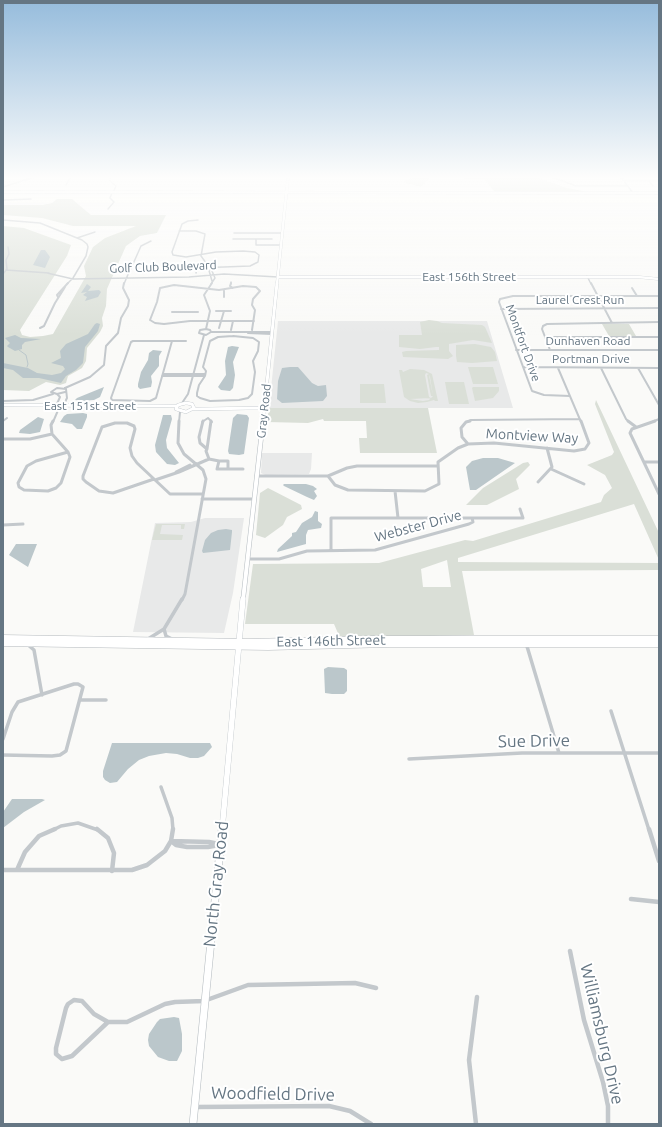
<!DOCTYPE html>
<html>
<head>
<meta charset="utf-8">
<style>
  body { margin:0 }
  #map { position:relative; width:662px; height:1127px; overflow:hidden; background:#fafaf8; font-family:Ubuntu,sans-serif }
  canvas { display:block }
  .frame { position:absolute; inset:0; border:4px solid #657683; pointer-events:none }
</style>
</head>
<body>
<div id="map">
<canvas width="662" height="1127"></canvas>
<div class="frame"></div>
</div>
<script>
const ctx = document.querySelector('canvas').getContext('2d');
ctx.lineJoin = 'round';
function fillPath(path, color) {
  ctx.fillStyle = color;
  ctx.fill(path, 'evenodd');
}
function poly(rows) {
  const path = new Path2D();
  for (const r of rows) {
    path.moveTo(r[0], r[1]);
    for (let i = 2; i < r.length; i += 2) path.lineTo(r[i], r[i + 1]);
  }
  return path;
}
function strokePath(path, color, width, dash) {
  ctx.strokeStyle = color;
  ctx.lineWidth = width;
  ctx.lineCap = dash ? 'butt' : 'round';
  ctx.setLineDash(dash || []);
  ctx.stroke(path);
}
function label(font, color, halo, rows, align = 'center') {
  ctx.font = font + ' Ubuntu,sans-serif';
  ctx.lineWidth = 4;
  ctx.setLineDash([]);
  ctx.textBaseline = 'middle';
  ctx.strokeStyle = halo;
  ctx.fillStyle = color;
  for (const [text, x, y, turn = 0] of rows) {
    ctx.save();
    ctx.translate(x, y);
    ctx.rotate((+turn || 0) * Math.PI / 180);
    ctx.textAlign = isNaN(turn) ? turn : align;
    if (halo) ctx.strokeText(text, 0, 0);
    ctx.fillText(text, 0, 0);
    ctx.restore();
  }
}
fillPath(poly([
  [278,321,487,321,513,408,269,408],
  [262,453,312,453,311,469,309,474,265,475,261,473],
  [205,518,244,518,233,593,224,633,133,632,155,523,191,522]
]), '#e8e9e9');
fillPath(poly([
  [415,177,431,177,421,187,402,182],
  [464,177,536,177,567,188,588,192,495,192,484,179,465,179],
  [57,199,72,199,91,215,166,215,157,233,140,236,126,246,107,289,106,306,102,318,103,326,100,332,87,348,86,361,82,368,68,376,66,383,60,385,46,382,29,391,3,390,3,226,24,228,71,245,67,256,20,330,22,335,30,337,43,336,53,334,86,276,84,266,93,247,105,238,136,226,73,226,42,218,3,215,3,205,42,205,52,203],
  [429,320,437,321,442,323,482,325,485,327,492,343,473,340,449,344,449,351,453,356,448,359,403,357,402,352,406,351,439,350,439,347,436,347,420,349,399,347,399,335,422,335,420,322],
  [602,324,629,324,636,336,609,336],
  [475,344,491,347,495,352,497,361,472,363,457,362,456,356,456,345],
  [468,367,493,367,498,384,473,384],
  [410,369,424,370,432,374,438,401,435,401,434,400,427,402,418,403,410,401,404,397,399,370,402,370,403,372],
  [426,373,429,374,427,375,429,386,431,396,433,396,429,375,430,377,433,396,429,400,423,401,410,399,431,398,429,397,425,375],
  [445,382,464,382,469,404,449,404],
  [360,384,384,384,386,403,360,403],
  [473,387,499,387,499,391,493,398,475,401,472,388],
  [596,400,659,533,659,560,634,504,458,558,458,562,659,563,659,570,462,571,474,635,340,638,334,624,245,624,253,564,379,563,465,540,473,541,601,502,604,495,612,488,605,475,587,465,612,455,614,452,595,404],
  [447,560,451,587,423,587,421,569],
  [269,408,428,408,437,453,360,453,359,438,367,438,366,421,324,421,323,419,308,423,267,422],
  [528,462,530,465,516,479,519,489,487,505,466,505,483,488,523,463],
  [268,488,301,505,302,509,287,517,283,525,265,538,256,535,260,493],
  [156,524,185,524,184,529,181,529,181,525,162,525,160,534,183,535,182,540,152,540]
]), '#dadfd7');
fillPath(poly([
  [41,250,45,250,50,257,45,268,33,265],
  [87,284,91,287,88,291,99,290,101,292,98,297,85,301,87,297,83,295,87,292,81,293],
  [97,323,100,324,98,331,85,347,83,363,76,370,66,376,61,383,39,378,23,378,13,370,3,368,3,363,28,368,37,373,52,375,61,373,65,369,63,366,51,363,61,358,60,351,66,344,88,334,95,324],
  [15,335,21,338,41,339,25,342,22,345,22,349,15,351,8,347,7,346,10,343,5,338],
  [232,346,239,347,233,362,235,375,233,388,230,391,221,390,218,387,226,375,225,361,228,347],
  [153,350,162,351,159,356,159,366,151,376,152,382,151,387,140,389,138,387,138,384,141,372,148,360,149,353],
  [290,367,298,367,312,383,318,386,326,385,327,396,323,401,282,403,277,399,278,381,282,368],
  [104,387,100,397,94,400,80,401,75,400,77,398],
  [83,413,87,414,87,417,82,429,77,429,72,424,60,422,64,416,67,414],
  [237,414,247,415,249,418,244,454,239,455,229,454,228,451,233,418],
  [163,415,171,415,172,419,166,440,167,448,179,463,175,465,167,464,156,452,155,445],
  [38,417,44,419,40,432,30,434,19,433,20,430],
  [483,458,498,458,515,463,476,490,470,490,466,467,472,461],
  [284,484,306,484,313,486,317,489,314,491,317,496,314,500,307,497,284,486,283,485],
  [315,511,318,512,318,521,322,524,321,528,308,530,306,535,306,544,277,552,278,549,292,536,292,533,296,532,302,523,312,517],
  [226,529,232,530,232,532,230,550,203,553,202,551,205,540,211,533,218,530],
  [16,544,37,544,28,567,9,555],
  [328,667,344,668,347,670,347,691,344,694,332,694,325,693,324,669],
  [112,743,210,743,212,747,204,756,198,758,190,758,177,754,166,753,149,756,139,760,128,769,117,782,110,783,105,780,103,777,103,771],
  [12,799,42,799,45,800,24,812,3,828,3,812],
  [174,1017,179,1018,182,1034,182,1051,177,1061,169,1061,158,1057,149,1046,148,1040,149,1034,157,1022,160,1019]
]), '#bbc7cb');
strokePath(poly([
  [19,350,26,355,28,364,27,367]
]), '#bbc7cb', 1);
const secondaryFar4 = poly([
  [3,192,659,193],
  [278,277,638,277,659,279],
  [277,284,288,177]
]);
const secondaryFar3 = poly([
  [186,403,192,404,194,408,186,412,176,409,178,405,186,403],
  [3,405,176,406],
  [193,409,265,408],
  [263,422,277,283]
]);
const secondaryFar2 = poly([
  [243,600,263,421]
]);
const secondaryFar1 = poly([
  [222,830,243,599]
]);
const secondary = poly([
  [193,1124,222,829]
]);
const primary = poly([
  [3,638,248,642,375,639,659,639],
  [3,643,268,647,390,644,659,644]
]);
strokePath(secondaryFar4, '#b3babf', 3);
strokePath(secondaryFar3, '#b3babf', 3.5);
strokePath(secondaryFar2, '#b3babf', 5);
strokePath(secondaryFar1, '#b3babf', 6);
strokePath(secondary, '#b3babf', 8);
strokePath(primary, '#b5babe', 7);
strokePath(poly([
  [110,177,110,181,116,186,113,193],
  [552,177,576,186,628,186],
  [621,177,633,193],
  [625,181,659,181],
  [649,181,653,186],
  [66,185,70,177],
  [3,187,35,177],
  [3,200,31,199],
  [108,209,114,202,110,198,112,193],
  [3,220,40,223,82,240,87,244,88,247,86,256,73,278,67,284],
  [179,231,196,231,205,234,201,256,212,271,215,278,211,284],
  [234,233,282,233],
  [77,238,95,232],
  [233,239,272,239],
  [256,239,256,245,281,245],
  [208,267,212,281],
  [6,270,49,273],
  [47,273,73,279,189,277,224,274,278,277],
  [129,273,141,246,151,241],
  [196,273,197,268,250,266,258,262,259,255,255,252,243,251,216,252,186,257,173,255,172,252,182,224,188,221,198,220],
  [3,274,7,269,6,260,9,254,8,247],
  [587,276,591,284],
  [124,284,129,272],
  [231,284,231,282]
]), '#c3c8cc', 1.5);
strokePath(poly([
  [231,283,230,286,233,288],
  [591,283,612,323],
  [632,288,637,296],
  [224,290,224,297],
  [58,297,57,295,68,283],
  [501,309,659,308],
  [216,311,231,311],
  [172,312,198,312],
  [190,321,164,324,155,323,150,320,157,302,160,288,174,285,219,290,243,286,256,287,260,291,253,299,252,305,255,310,252,330],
  [190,321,254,321],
  [40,328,44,326,55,303,65,287],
  [219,328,224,311],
  [206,329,210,311,204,295,212,283],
  [206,329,210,330,211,332,206,335,199,333,200,330,206,329],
  [231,330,233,321],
  [211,332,273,332],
  [248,333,272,334],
  [233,336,253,338,259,342,258,351,253,361,255,372,252,394,248,398,239,400,210,401,200,398,197,396,197,393,199,385,205,376,206,371,203,367,210,341,218,337,233,336],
  [545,337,659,337],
  [133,341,172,341,156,398,150,401,112,400,111,398,131,342,133,341],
  [172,341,186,341],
  [516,350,659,350],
  [550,350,542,329,543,326,547,324,659,322],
  [523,367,659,368],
  [558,368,581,422],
  [601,368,626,419,629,422],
  [638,368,659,405],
  [163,374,205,374],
  [162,376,205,376],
  [65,388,90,377,104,365,106,346,118,333,121,318,128,306,129,300,123,288,124,283],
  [570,396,544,395,532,391,499,302,500,299,513,296,659,296],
  [3,401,33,400,53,394],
  [182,403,188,394,204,335],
  [56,406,60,397,57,394],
  [63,406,67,398,66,389,57,388,51,392,57,394,65,392],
  [3,421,7,418],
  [53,422,59,408],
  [179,422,180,412],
  [202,422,208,418,212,422],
  [467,422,471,420,580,419],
  [652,422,659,419]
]), '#c3c8cc', 2);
strokePath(poly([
  [53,421,51,425,52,434,68,452],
  [179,421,178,443,184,454,203,470,206,479,185,594,182,600],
  [203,421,199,437,200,443,207,449],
  [628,421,636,427],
  [655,421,632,429,630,433,659,494],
  [115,423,127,423,134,426,135,429,130,448,132,456,137,463,154,479,113,493,99,491,86,482,83,479,83,476,102,427,115,423],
  [3,439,30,439,52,434],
  [468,444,462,437,461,428,466,422,470,421],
  [207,449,206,451,209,459],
  [207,449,211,421],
  [68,452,70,457,61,483,56,488,48,491,24,490,19,487,18,483,27,466,36,461,68,452],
  [209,459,219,461,217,469,243,469],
  [219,461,228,461,228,469],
  [644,462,659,462],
  [551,469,584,484],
  [176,472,190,465],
  [256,476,328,476,347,468,357,466,438,466],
  [328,476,335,485,348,490,425,491,439,484,438,462,458,448,468,444,494,443,574,451,585,449,589,443,581,421],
  [154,479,170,494,203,494],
  [155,480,179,472,209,459],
  [538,482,552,467,547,448],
  [395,491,398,518],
  [202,499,254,499],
  [3,525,23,524],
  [331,550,331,518,523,518,520,509],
  [247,559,279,559,307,551,375,550,469,524,473,522,472,518]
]), '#c3c8cc', 3);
strokePath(poly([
  [164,629,166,636,172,639],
  [148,639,164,629,182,599],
  [526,643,559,753],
  [27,644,34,650,42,695],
  [80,700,106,700],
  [611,711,649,830],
  [3,739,12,712,18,702,74,684,78,684,83,687,66,751,60,755,52,756,3,755],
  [409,759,522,753,658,753],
  [161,787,172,818,173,830],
  [53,830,61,826,78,823,98,830]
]), '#c3c8cc', 3.5);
strokePath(poly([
  [97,829,108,838,114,853,112,871],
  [649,829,659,861],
  [171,841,176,845,187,847,208,847,219,845],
  [171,841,209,842,219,844],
  [3,870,132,870,147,865,165,851,171,841,173,829],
  [17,870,25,852,39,836,55,829],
  [631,899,659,902],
  [570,951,584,1020,603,1082,608,1106,608,1124],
  [74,1000,82,1001,94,1014,108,1022,72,1056,62,1059,56,1054,56,1048,66,1008,68,1004,74,1000],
  [108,1022,127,1022,165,1004,175,1002,204,1001,248,985,355,983,376,988],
  [195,1107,329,1106,350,1111,371,1124],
  [476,1124,469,1060,477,997]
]), '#c3c8cc', 4.5);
strokePath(secondaryFar4, '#fff', 2.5);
strokePath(secondaryFar3, '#fff', 3);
strokePath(secondaryFar2, '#fff', 4);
strokePath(secondaryFar1, '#fff', 5.5);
strokePath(secondary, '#fff', 7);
strokePath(primary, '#fff', 6);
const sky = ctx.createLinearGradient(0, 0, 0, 335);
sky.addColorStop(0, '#96bcdc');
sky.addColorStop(0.53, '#fdfdfc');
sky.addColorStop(1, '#fdfdfc00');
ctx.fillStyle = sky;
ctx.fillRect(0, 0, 662, 335);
label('12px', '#657683', '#fff', [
  ["Golf Club Boulevard",163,267,-2],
  ["East 156th Street",469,277],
  ["Laurel Crest Run",580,300],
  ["Dunhaven Road",588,341],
  ["Montfort Drive",523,343,70],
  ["Portman Drive",591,359],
  ["East 151st Street",90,406],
  ["Gray Road",264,411,-84]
]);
label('14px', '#657683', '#fff', [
  ["Montview Way",532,436,3],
  ["Webster Drive",418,526,-15],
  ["East 146th Street",331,641,-1]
]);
label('17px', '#657683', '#fff', [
  ["Sue Drive",534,741,-1],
  ["North Gray Road",216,884,-84],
  ["Williamsburg Drive",602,1034,77],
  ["Woodfield Drive",273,1094,1]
]);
</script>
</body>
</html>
